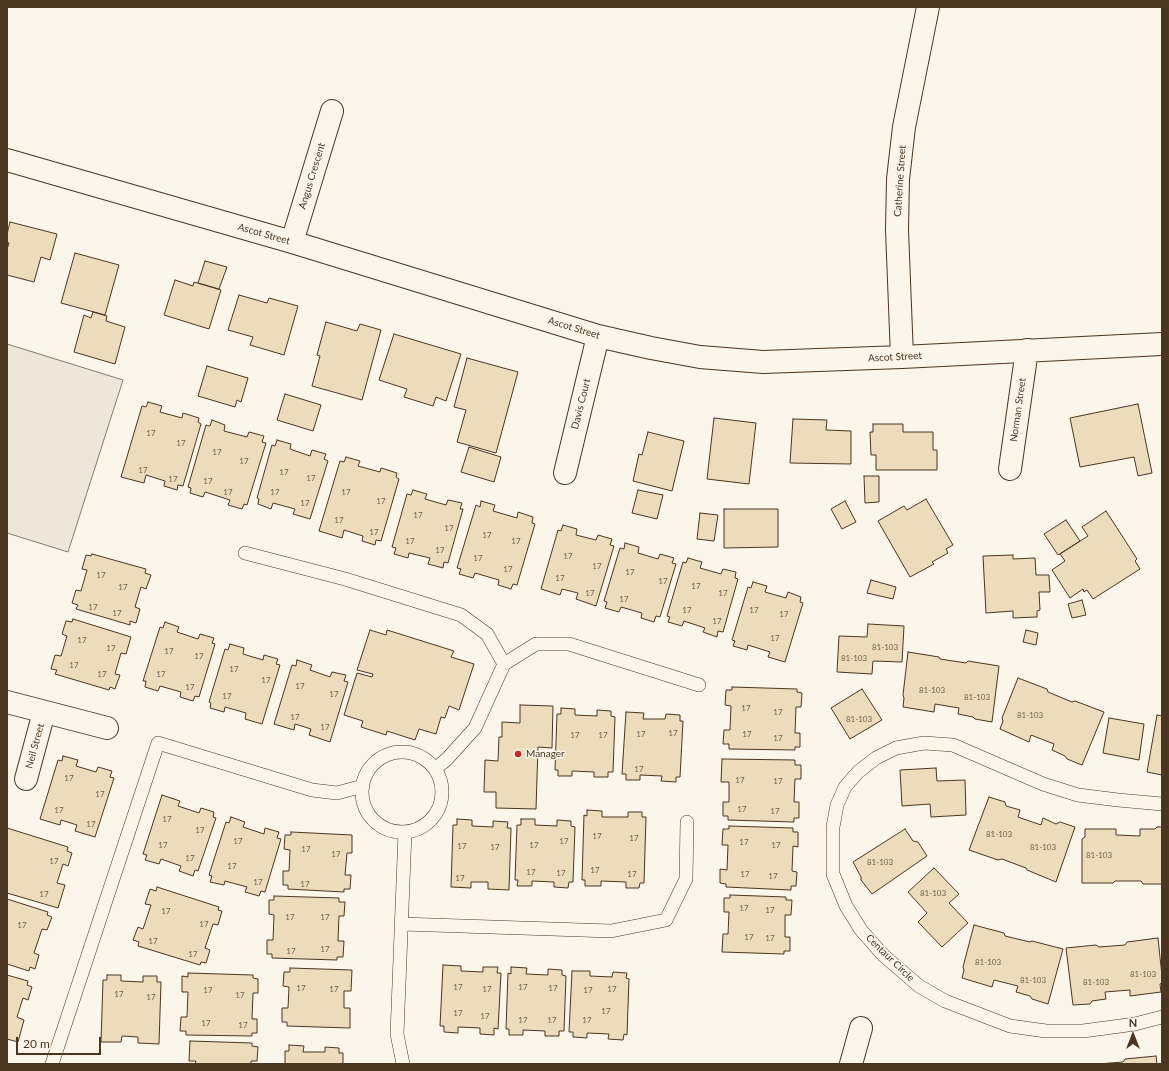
<!DOCTYPE html>
<html>
<head>
<meta charset="utf-8">
<style>
  body { margin:0 }
  #map { position:relative; width:1169px; height:1071px; overflow:hidden; background:#fbf6e9; font-family:Lato,sans-serif }
  canvas { display:block }
  .frame { position:absolute; inset:0; border:8px solid #4a3520; pointer-events:none }
  .north { position:absolute; left:1113px; top:1015px; width:40px; height:40px; -webkit-text-stroke:3px #fbf6e9; paint-order:stroke; rotate:0deg; font-size:11px; font-weight:700; line-height:16px; text-align:center; color:#4a3520 }
  .north::after { content:''; display:block; margin:auto; width:14px; height:18px; background:#4a3520; clip-path:polygon(50% 0,100% 100%,50% 72%,0 100%) }
  .scale { position:absolute; left:16px; top:1037px; width:85px; height:18px; box-sizing:border-box; border:2px solid #4a3520; border-top:0; padding-left:5px; font-size:12px; line-height:14px; white-space:nowrap; color:#4a3520; -webkit-text-stroke:3px #fbf6e9; paint-order:stroke }
</style>
</head>
<body>
<div id="map">
<canvas width="1169" height="1071"></canvas>
<div class="frame"></div>
<div class="north">N</div>
<div class="scale">20 m</div>
</div>
<script>
const ctx = document.querySelector('canvas').getContext('2d');
ctx.lineJoin = 'round';
function fillPath(path, color) {
  ctx.fillStyle = color;
  ctx.fill(path, 'evenodd');
}
function poly(rows) {
  const path = new Path2D();
  for (const r of rows) {
    if (r.length === 3) {
      path.moveTo(r[0] + r[2], r[1]);
      path.arc(r[0], r[1], r[2], 0, 2 * Math.PI);
      continue;
    }
    path.moveTo(r[0], r[1]);
    for (let i = 2; i < r.length; i += 2) path.lineTo(r[i], r[i + 1]);
  }
  return path;
}
function strokePath(path, color, width, dash) {
  ctx.strokeStyle = color;
  ctx.lineWidth = width;
  ctx.lineCap = dash ? 'butt' : 'round';
  ctx.setLineDash(dash || []);
  ctx.stroke(path);
}
function label(font, color, halo, rows, align = 'center') {
  ctx.font = font + ' Lato,sans-serif';
  ctx.lineWidth = 3;
  ctx.setLineDash([]);
  ctx.textBaseline = 'middle';
  ctx.strokeStyle = halo;
  ctx.fillStyle = color;
  for (const [text, x, y, turn = 0] of rows) {
    ctx.save();
    ctx.translate(x, y);
    ctx.rotate((+turn || 0) * Math.PI / 180);
    ctx.textAlign = isNaN(turn) ? turn : align;
    if (halo) ctx.strokeText(text, 0, 0);
    ctx.fillText(text, 0, 0);
    ctx.restore();
  }
}
const green = poly([
  [7,344,123,380,68,552,7,533,7,344]
]);
fillPath(green, '#ede6d9');
strokePath(green, '#887966', 1);
const building = poly([
  [10,222,57,234,50,260,41,257,34,282,7,275,7,249,9,243,7,242,7,234,10,222],
  [75,253,119,265,105,315,61,303,75,253],
  [205,261,227,267,219,289,198,283,205,261],
  [175,280,193,286,194,282,221,290,209,329,164,315,175,280],
  [239,295,267,303,269,298,298,306,284,355,250,345,253,337,228,330,239,295],
  [93,312,107,316,106,321,125,327,115,364,74,352,84,315,91,318,93,312],
  [326,322,357,331,360,324,381,330,362,400,312,386,320,356,317,355,326,322],
  [394,334,461,354,446,401,436,397,433,406,404,397,407,389,379,380,394,334],
  [467,358,518,372,496,453,457,442,466,410,454,407,467,358],
  [207,366,248,378,241,402,237,400,235,407,198,396,207,366],
  [285,394,321,405,313,431,277,420,285,394],
  [148,402,162,406,160,412,182,418,183,413,199,418,198,422,201,424,183,486,178,485,177,490,164,486,165,481,146,475,144,483,121,477,142,406,146,407,148,402],
  [1138,404,1152,473,1138,476,1134,457,1080,467,1070,418,1138,404],
  [714,418,756,423,749,484,707,479,714,418],
  [793,419,827,420,826,430,851,431,851,464,790,463,793,419],
  [212,420,225,425,224,431,247,437,249,432,264,436,262,442,266,443,247,505,244,504,242,509,228,505,230,500,205,492,203,497,190,493,191,488,188,487,206,425,210,426,212,420],
  [873,424,903,424,903,432,933,432,933,450,937,450,937,470,876,470,876,455,871,455,870,432,873,432,873,424],
  [648,432,684,441,672,491,633,481,639,454,642,455,648,432],
  [277,440,291,444,290,449,310,456,312,450,326,454,324,459,328,461,310,519,293,514,295,509,273,503,271,509,258,504,259,499,257,498,272,445,275,446,277,440],
  [469,447,501,457,494,482,461,472,469,447],
  [346,457,360,461,358,466,380,472,381,468,397,473,396,477,399,479,381,541,376,540,375,545,362,541,363,536,344,530,342,538,319,531,340,461,344,462,346,457],
  [864,476,879,476,879,502,865,503,864,476],
  [413,490,427,494,425,499,446,505,448,500,462,503,460,509,463,509,448,563,444,562,443,568,428,564,430,558,409,553,408,558,394,554,396,548,392,547,407,494,411,495,413,490],
  [638,490,663,495,657,519,632,513,638,490],
  [926,499,953,545,946,549,948,553,932,562,934,564,910,577,878,521,904,506,907,510,926,499],
  [481,501,495,505,493,511,517,518,518,512,533,517,532,523,535,524,517,585,513,584,511,589,498,585,499,580,475,573,473,578,459,574,461,569,457,568,476,505,480,507,481,501],
  [845,501,856,522,842,529,831,509,845,501],
  [724,509,778,509,778,547,724,548,724,509],
  [1106,511,1137,559,1135,561,1140,569,1093,599,1087,590,1084,592,1083,589,1070,598,1052,570,1065,561,1060,554,1088,536,1082,527,1106,511],
  [700,513,718,515,714,541,697,539,700,513],
  [1066,520,1080,541,1058,555,1044,534,1066,520],
  [563,525,577,529,576,535,596,540,598,535,612,539,610,545,614,546,596,606,576,599,578,593,562,589,560,595,541,589,558,530,561,531,563,525],
  [625,543,639,547,638,553,658,559,660,554,674,558,672,563,676,564,660,617,656,616,654,622,641,618,642,613,621,607,619,612,605,608,607,602,604,601,620,548,624,549,625,543],
  [92,554,146,569,145,573,151,575,146,589,141,587,135,607,140,609,136,623,130,621,130,625,76,609,78,605,72,603,76,590,81,591,87,570,82,569,86,555,91,556,92,554],
  [1013,555,1013,559,1035,558,1036,575,1049,575,1050,592,1039,592,1040,610,1037,611,1037,617,1013,618,1013,611,986,613,983,556,1013,555],
  [688,558,702,562,700,568,721,574,723,569,736,572,735,578,738,579,723,632,718,631,717,637,703,632,705,628,684,621,682,626,668,622,670,617,667,616,683,562,686,563,688,558],
  [871,580,896,587,893,599,867,593,871,580],
  [753,582,767,586,765,592,786,598,788,592,801,597,800,602,803,603,785,662,768,657,770,652,748,645,747,650,733,646,735,641,732,640,748,587,751,588,753,582],
  [1082,600,1086,615,1072,618,1068,604,1082,600],
  [73,619,131,637,126,654,121,653,115,674,120,675,115,689,110,687,109,690,55,674,57,670,51,669,55,655,61,656,67,636,62,634,66,621,72,622,73,619],
  [165,622,179,627,177,632,198,639,200,634,214,638,212,643,215,644,199,697,195,696,193,701,180,697,181,692,160,686,158,691,145,687,146,681,143,681,160,627,163,628,165,622],
  [868,624,904,626,902,662,873,661,872,674,837,672,839,636,867,637,868,624],
  [370,630,386,635,387,630,454,651,451,657,474,664,459,710,449,706,445,718,441,717,436,734,419,729,415,740,387,731,386,735,361,727,363,721,344,715,357,673,372,677,373,674,357,670,370,630],
  [1026,630,1038,633,1036,645,1023,642,1026,630],
  [230,644,244,648,243,654,263,660,264,655,278,659,276,664,280,665,262,724,245,719,246,713,225,707,224,712,210,708,211,703,209,702,225,649,228,650,230,644],
  [908,652,939,657,940,659,966,663,968,661,999,666,992,722,975,719,973,717,958,714,959,708,935,704,934,712,903,707,904,698,903,695,908,652],
  [297,660,312,665,310,670,330,677,332,672,346,675,344,681,348,682,330,742,309,735,311,729,295,724,294,730,274,724,292,665,296,666,297,660],
  [1018,678,1047,689,1048,692,1072,702,1075,701,1104,712,1082,765,1067,759,1065,756,1052,750,1054,744,1031,735,1029,742,1000,729,1003,721,1002,718,1018,678],
  [732,687,797,689,797,692,802,693,801,707,796,707,795,733,800,733,800,747,795,747,795,750,729,749,729,744,723,744,724,730,730,730,731,706,725,705,726,690,732,690,732,687],
  [862,689,882,720,850,739,831,708,862,689],
  [520,705,553,706,552,748,538,747,536,809,496,808,496,792,484,792,485,760,498,761,499,737,502,737,502,722,520,723,520,705],
  [561,708,575,709,575,715,597,716,597,710,611,711,611,716,615,717,613,772,608,772,608,777,594,777,594,772,572,771,572,776,558,776,558,770,555,770,557,714,561,714,561,708],
  [626,712,644,713,643,719,665,719,666,714,680,715,680,721,683,721,680,777,676,777,676,782,661,781,662,776,640,775,640,780,626,780,626,774,622,774,626,712],
  [1157,715,1162,716,1162,775,1147,772,1157,715],
  [1109,718,1144,724,1139,760,1103,753,1109,718],
  [63,756,78,760,76,766,96,772,98,767,112,771,110,777,114,778,95,837,75,831,77,825,61,820,60,825,40,819,58,760,62,761,63,756],
  [722,759,795,760,795,765,801,765,801,779,795,779,794,802,799,802,799,818,794,818,794,822,728,820,728,816,723,816,723,802,729,802,729,782,721,782,722,759],
  [936,768,937,781,965,780,966,815,931,817,930,804,902,806,900,770,936,768],
  [162,795,180,801,178,806,199,813,201,808,214,812,213,817,216,818,198,871,195,870,193,876,179,871,181,866,161,859,159,864,145,860,147,855,143,854,162,795],
  [989,797,1005,802,1006,806,1020,810,1018,817,1041,825,1043,818,1056,824,1060,822,1075,827,1056,882,1027,870,1026,868,1002,859,998,860,969,850,989,797],
  [587,810,602,811,602,817,628,817,628,812,642,812,642,817,646,817,644,883,640,883,639,888,626,888,626,882,601,881,601,886,585,886,585,880,582,880,584,815,587,816,587,810],
  [231,817,245,822,243,827,264,834,265,828,279,832,277,838,281,839,265,892,261,891,259,896,245,892,247,887,225,881,224,885,210,882,212,876,209,875,226,822,229,823,231,817],
  [457,819,472,820,472,826,493,827,493,821,508,822,507,828,511,828,509,890,488,889,488,882,471,882,471,888,451,887,453,825,457,825,457,819],
  [521,819,535,819,535,825,557,826,557,820,571,821,571,826,575,827,573,882,569,882,568,888,554,887,554,882,532,881,532,886,517,886,518,880,515,880,517,825,521,825,521,819],
  [729,826,793,828,793,832,798,832,798,847,793,846,792,871,797,872,796,886,791,886,791,890,726,887,726,884,720,883,720,869,727,870,728,845,722,845,723,829,729,829,729,826],
  [1157,827,1162,827,1162,884,1143,884,1141,881,1115,881,1113,883,1082,883,1082,839,1085,837,1085,829,1116,829,1116,835,1140,836,1140,829,1155,829,1157,827],
  [7,828,68,847,67,851,72,853,68,866,63,864,57,883,65,885,58,908,7,893,7,828],
  [905,829,913,841,918,842,927,856,872,894,861,880,861,877,853,862,905,829],
  [291,832,352,835,352,853,347,853,345,875,351,875,350,889,344,889,344,892,288,889,288,885,283,885,283,871,289,871,290,850,284,849,285,835,291,835,291,832],
  [934,868,959,894,949,903,968,923,942,947,918,922,927,913,908,892,934,868],
  [157,887,219,907,218,910,222,911,218,925,213,924,205,948,210,950,206,963,201,962,200,965,138,946,139,942,133,940,138,927,143,929,151,905,145,904,150,889,156,891,157,887],
  [730,895,786,897,786,900,792,900,791,915,785,915,785,937,790,937,790,951,784,951,784,954,722,952,723,934,728,934,729,912,724,912,724,898,730,898,730,895],
  [274,896,339,898,339,902,345,902,344,916,339,916,338,941,344,941,343,957,337,957,337,960,272,958,272,954,267,954,267,940,273,940,274,915,269,914,269,900,274,900,274,896],
  [7,899,48,912,47,915,52,917,47,930,42,929,34,953,39,955,35,969,30,967,29,971,7,964,7,899],
  [974,925,1004,933,1005,936,1030,942,1032,941,1063,949,1048,1004,1032,999,1030,996,1016,992,1018,986,994,980,992,987,962,978,964,970,963,967,974,925],
  [1158,938,1162,976,1162,983,1160,984,1161,992,1130,996,1130,990,1105,992,1106,999,1092,1001,1090,1004,1073,1005,1066,948,1096,945,1099,947,1125,945,1127,942,1158,938],
  [443,965,461,966,461,971,483,972,483,967,498,967,497,973,501,973,498,1029,494,1028,494,1035,480,1034,480,1028,458,1027,458,1033,444,1032,444,1026,440,1026,443,965],
  [511,967,527,968,526,974,548,975,548,969,562,970,562,975,566,976,564,1031,559,1031,559,1036,545,1036,545,1031,523,1030,523,1035,509,1035,509,1029,506,1029,508,973,511,974,511,967],
  [290,968,352,970,351,991,344,991,344,1008,350,1008,350,1028,287,1026,287,1022,282,1022,282,1008,288,1008,289,987,283,986,284,972,290,972,290,968],
  [572,971,590,971,590,976,612,977,613,972,627,973,626,978,629,979,627,1035,624,1034,623,1040,608,1039,609,1034,587,1033,587,1038,573,1037,573,1032,569,1032,572,971],
  [188,973,253,975,253,978,258,979,258,993,253,993,252,1019,257,1019,257,1033,252,1033,252,1036,186,1035,186,1031,180,1031,181,1017,187,1017,188,992,182,992,182,976,188,977,188,973],
  [7,975,28,981,27,985,32,987,28,1000,23,998,17,1017,24,1020,18,1042,7,1039,7,975],
  [107,975,121,975,121,981,143,982,143,976,157,976,157,982,161,982,159,1044,138,1043,138,1037,122,1036,121,1042,101,1042,103,980,107,980,107,975],
  [190,1041,252,1043,252,1046,258,1047,257,1061,251,1061,251,1064,195,1064,196,1061,189,1061,190,1041],
  [289,1045,304,1046,303,1052,325,1052,325,1047,339,1048,339,1053,343,1053,343,1064,285,1064,285,1051,289,1051,289,1045],
  [1156,1056,1157,1064,1098,1064,1123,1062,1125,1059,1156,1056]
]);
fillPath(building, '#ecdcbc');
strokePath(building, '#4a3520', 1);
const service = poly([
  [245,553,345,579,461,615,487,634,504,664,475,728,447,759,435,769],
  [504,664,536,644,569,644,699,685],
  [402,792,40],
  [1162,804,1118,800,1078,795,1043,784,953,745,924,743,896,748,876,758,858,772,845,787,837,805,833,827,833,874,846,906,861,930,883,955,919,986,945,1001,1010,1026,1046,1031,1083,1031,1135,1024,1162,1017],
  [402,924,611,931,666,920,686,879,687,822],
  [52,1064,158,743,312,790,337,793,363,786],
  [403,1064,397,1034,405,832]
]);
const minor = poly([
  [7,160,292,242,598,336,651,348,700,357,763,362,902,357,1162,344],
  [292,242,332,111],
  [902,357,897,230,898,179,904,127,928,7],
  [1010,469,1027,350],
  [565,473,598,336],
  [7,702,107,728],
  [26,779,44,712],
  [851,1064,861,1028]
]);
strokePath(service, '#4a3520', 14);
strokePath(minor, '#4a3520', 24);
strokePath(service, '#fbf6e9', 13);
strokePath(minor, '#fbf6e9', 22);
for (const [x, y, r, color] of [
  [518,754,4,"#c62828"]
]) {
  const dot = new Path2D();
  dot.arc(x, y, r, 0, 2 * Math.PI);
  ctx.fillStyle = color;
  ctx.fill(dot);
  strokePath(dot, '#fbf6e9', 1.5);
}
label('8px', '#725f47', null, [
  ["17",151,433],
  ["17",181,443],
  ["17",217,452],
  ["17",244,461],
  ["17",143,470],
  ["17",284,472],
  ["17",311,478],
  ["17",173,479],
  ["17",208,481],
  ["17",228,492],
  ["17",275,492],
  ["17",346,492],
  ["17",381,501],
  ["17",305,503],
  ["17",418,515],
  ["17",339,520],
  ["17",449,528],
  ["17",374,532],
  ["17",487,535],
  ["17",410,541],
  ["17",516,541],
  ["17",440,550],
  ["17",568,556],
  ["17",478,558],
  ["17",597,566],
  ["17",508,569],
  ["17",630,572],
  ["17",101,575],
  ["17",560,578],
  ["17",663,581],
  ["17",696,586],
  ["17",123,587],
  ["17",590,593],
  ["17",723,593],
  ["17",624,599],
  ["17",93,607],
  ["17",687,610],
  ["17",754,610],
  ["17",117,613],
  ["17",784,614],
  ["17",717,621],
  ["17",775,638],
  ["17",82,640],
  ["81-103",885,647],
  ["17",111,648],
  ["17",169,651],
  ["17",199,656],
  ["81-103",854,658],
  ["17",74,665],
  ["17",234,669],
  ["17",102,674],
  ["17",161,674],
  ["17",266,680],
  ["17",300,686],
  ["17",190,687],
  ["81-103",932,690],
  ["17",334,694],
  ["17",227,696],
  ["81-103",977,697],
  ["17",746,708],
  ["17",778,712],
  ["81-103",1030,715],
  ["17",295,717],
  ["81-103",859,719],
  ["17",325,727],
  ["17",673,733],
  ["17",641,734],
  ["17",747,734],
  ["17",575,735],
  ["17",603,735],
  ["17",778,738],
  ["17",639,769],
  ["17",69,778],
  ["17",740,780],
  ["17",778,781],
  ["17",100,794],
  ["17",742,809],
  ["17",59,810],
  ["17",775,811],
  ["17",167,819],
  ["17",91,824],
  ["17",200,830],
  ["81-103",999,834],
  ["17",597,836],
  ["17",634,838],
  ["17",238,841],
  ["17",564,841],
  ["17",744,842],
  ["17",163,845],
  ["17",534,845],
  ["17",776,845],
  ["17",462,846],
  ["17",495,847],
  ["81-103",1043,847],
  ["17",306,849],
  ["17",336,854],
  ["81-103",1099,855],
  ["17",190,858],
  ["17",54,861],
  ["81-103",880,862],
  ["17",232,866],
  ["17",595,870],
  ["17",531,872],
  ["17",561,873],
  ["17",632,874],
  ["17",745,874],
  ["17",773,876],
  ["17",460,878],
  ["17",258,882],
  ["17",305,884],
  ["81-103",933,893],
  ["17",44,894],
  ["17",744,908],
  ["17",770,910],
  ["17",166,911],
  ["17",290,917],
  ["17",325,917],
  ["17",204,924],
  ["17",22,925],
  ["17",749,937],
  ["17",770,938],
  ["17",153,941],
  ["17",325,949],
  ["17",291,951],
  ["17",193,954],
  ["81-103",988,962],
  ["81-103",1143,974],
  ["81-103",1033,980],
  ["81-103",1096,982],
  ["17",458,987],
  ["17",523,987],
  ["17",301,988],
  ["17",553,988],
  ["17",334,989],
  ["17",487,989],
  ["17",612,989],
  ["17",208,990],
  ["17",588,990],
  ["17",119,994],
  ["17",240,995],
  ["17",151,997],
  ["17",606,1011],
  ["17",458,1013],
  ["17",485,1016],
  ["17",523,1020],
  ["17",552,1020],
  ["17",587,1020],
  ["17",206,1023],
  ["17",243,1025]
]);
label('10px', '#4a3520', '#fbf6e9', [
  ["Angus Crescent",312,176,-73],
  ["Catherine Street",900,181,-86],
  ["Ascot Street",264,234,16],
  ["Ascot Street",574,328,17],
  ["Ascot Street",895,357,-3],
  ["Davis Court",581,404,-76],
  ["Norman Street",1018,410,-82],
  ["Neil Street",35,746,-75],
  ["Centaur Circle",890,958,44]
]);
label('10px', '#4a3520', '#fbf6e9', [
  ["Manager",526,754]
], 'left');
</script>
</body>
</html>
